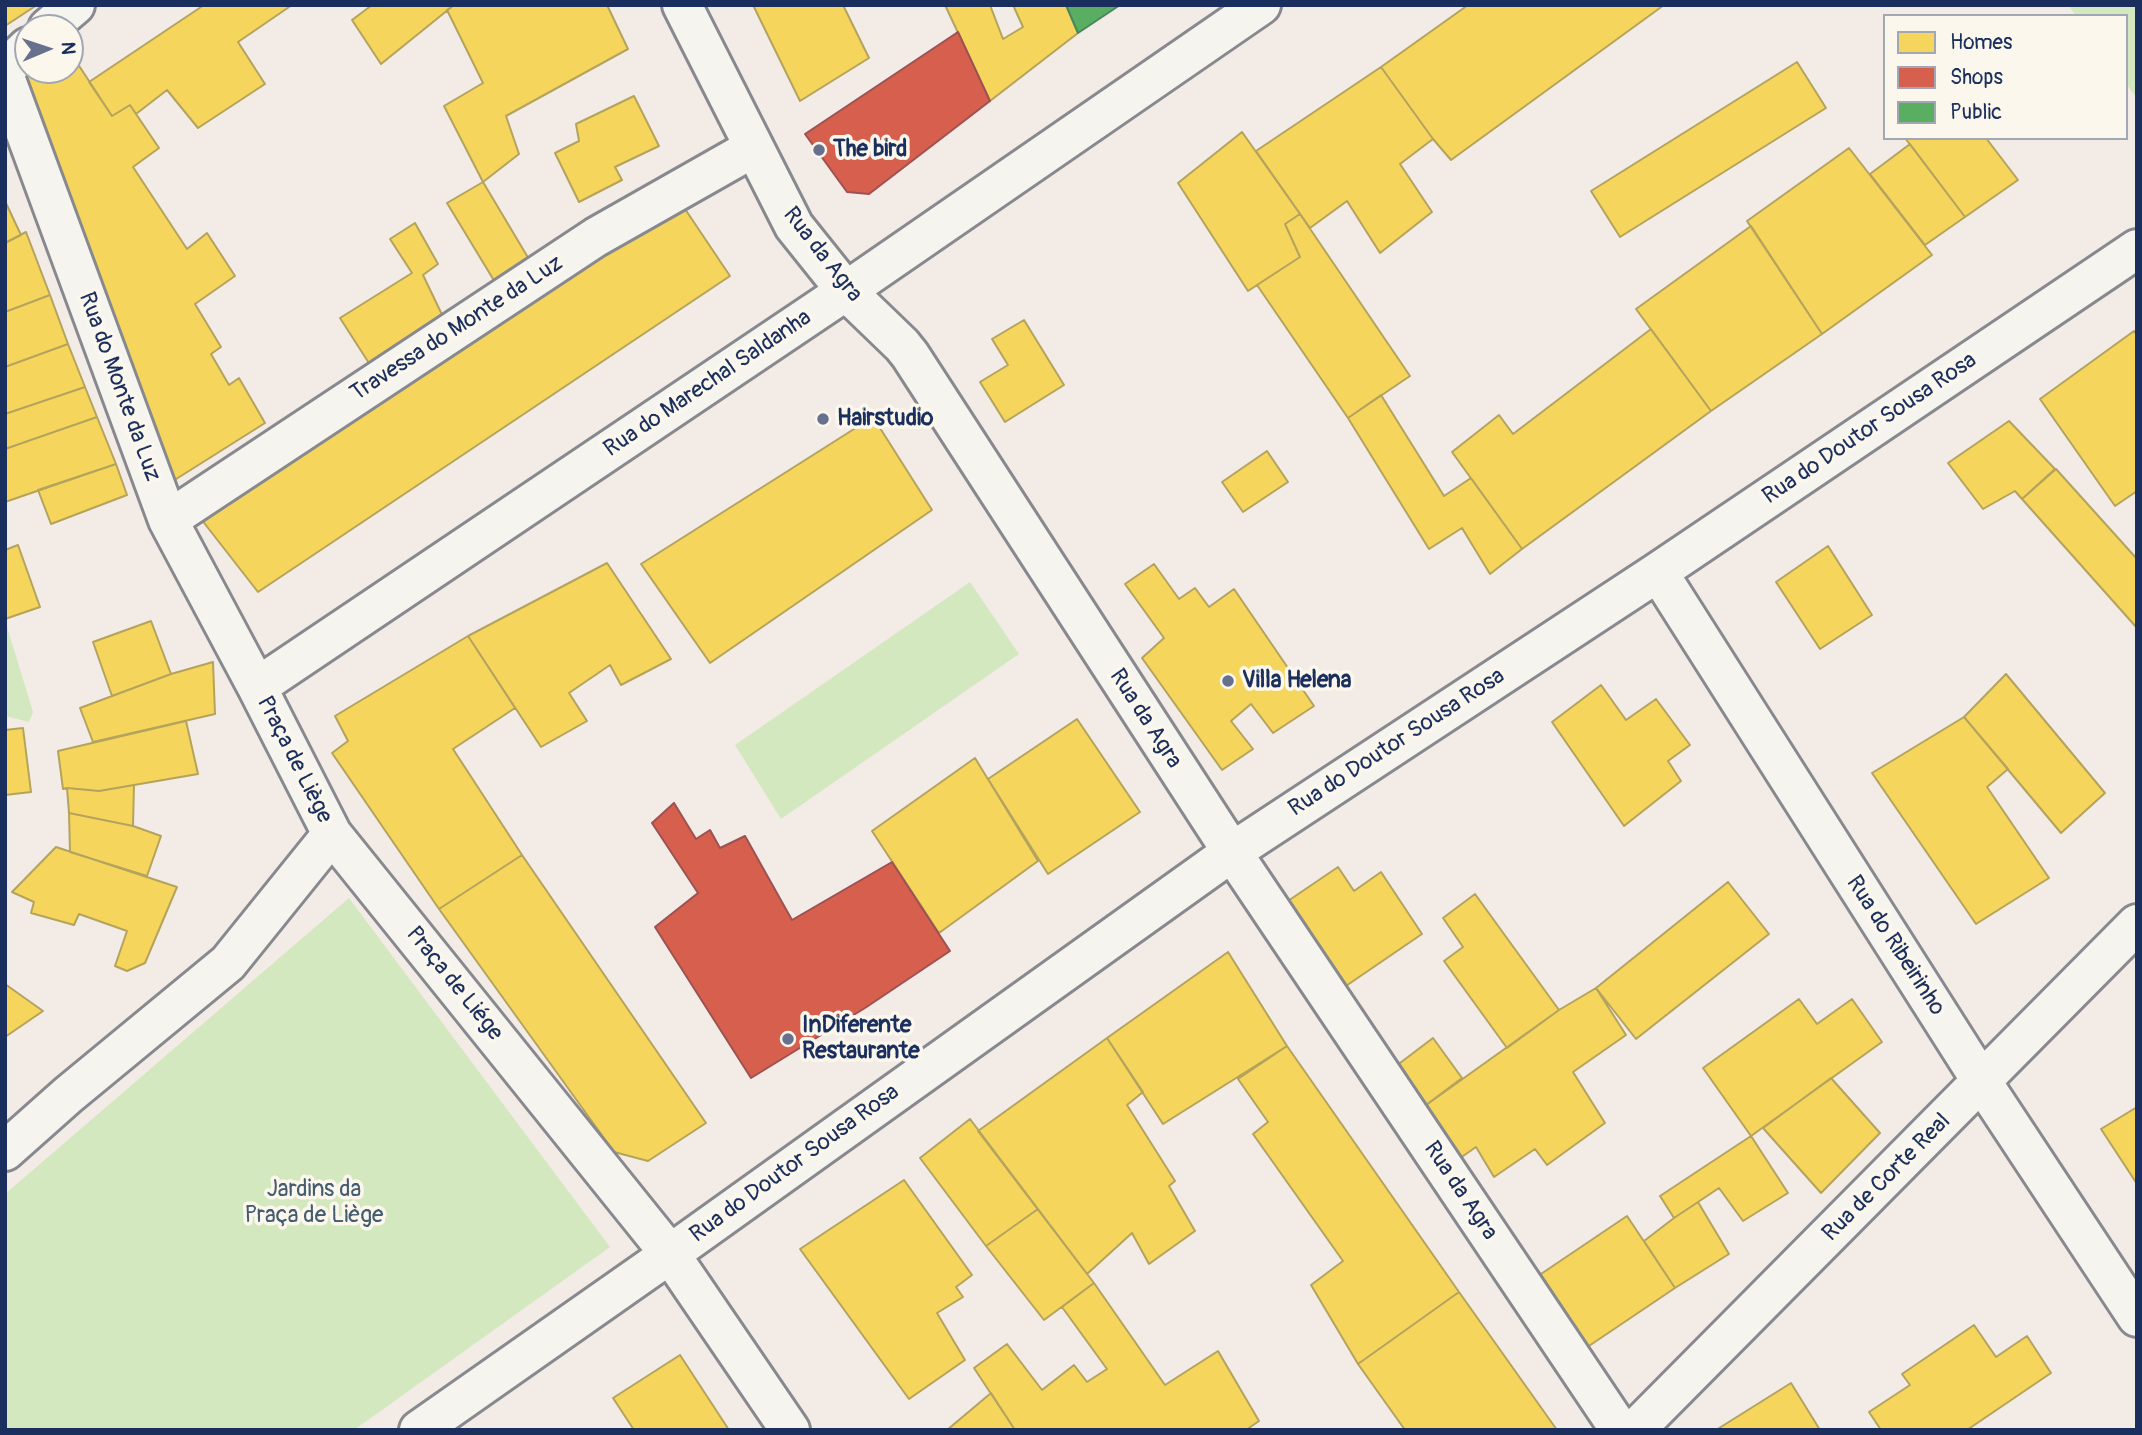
<!DOCTYPE html>
<html>
<head>
<meta charset="utf-8">
<style>
  body { margin:0 }
  #map { position:relative; width:2142px; height:1435px; overflow:hidden; background:#f3ebe6; font-family:Pangolin,sans-serif }
  canvas { display:block }
  .frame { position:absolute; inset:0; border:7px solid #1b2f5e; pointer-events:none }
  .legend { position:absolute; left:1883px; top:14px; width:245px; height:126px; box-sizing:border-box; background:#fbf7ec; border:2px solid #a1a7b3; margin:0; padding:9px 12px; list-style:none; font-size:21px; color:#1b2f5e }
  .legend li { display:flex; align-items:center; gap:14px; height:35px }
  .legend b { width:35px; border:2px solid #a1a7b3 }
  .north { position:absolute; left:14px; top:14px; width:70px; height:70px; box-sizing:border-box; background:#fbf7ec; border:2px solid #a1a7b3; border-radius:50%; rotate:88deg; font-size:19px; font-weight:700; line-height:28px; text-align:center; color:#1b2f5e }
  .north::after { content:''; display:block; margin:auto; width:24px; height:32px; background:#67718e; clip-path:polygon(50% 0,100% 100%,50% 72%,0 100%) }
</style>
</head>
<body>
<div id="map">
<canvas width="2142" height="1435"></canvas>
<div class="frame"></div>
<ul class="legend">
<li><b style="height:19px;background:#f6d55c"></b>Homes</li>
<li><b style="height:19px;background:#d6604d"></b>Shops</li>
<li><b style="height:19px;background:#5aae61"></b>Public</li>
</ul>
<div class="north">N</div>
</div>
<script>
const ctx = document.querySelector('canvas').getContext('2d');
ctx.lineJoin = 'round';
function fillPath(path, color) {
  ctx.fillStyle = color;
  ctx.fill(path, 'evenodd');
}
function poly(rows) {
  const path = new Path2D();
  for (const r of rows) {
    path.moveTo(r[0], r[1]);
    for (let i = 2; i < r.length; i += 2) path.lineTo(r[i], r[i + 1]);
  }
  return path;
}
function strokePath(path, color, width, dash) {
  ctx.strokeStyle = color;
  ctx.lineWidth = width;
  ctx.lineCap = dash ? 'butt' : 'round';
  ctx.setLineDash(dash || []);
  ctx.stroke(path);
}
function label(font, color, halo, rows, align = 'center') {
  ctx.font = font + ' Pangolin,sans-serif';
  ctx.lineWidth = 7;
  ctx.setLineDash([]);
  ctx.textBaseline = 'middle';
  ctx.strokeStyle = halo;
  ctx.fillStyle = color;
  for (const [text, x, y, turn = 0] of rows) {
    ctx.save();
    ctx.translate(x, y);
    ctx.rotate((+turn || 0) * Math.PI / 180);
    ctx.textAlign = isNaN(turn) ? turn : align;
    if (halo) ctx.strokeText(text, 0, 0);
    ctx.fillText(text, 0, 0);
    ctx.restore();
  }
}
fillPath(poly([
  [2068,5,2137,5,2137,98,2126,84,2126,16,2076,16],
  [970,582,1019,654,781,819,735,745],
  [5,620,33,712,29,722,5,716],
  [349,898,610,1247,354,1430,5,1430,5,1194]
]), '#d4e8c0');
const homes = poly([
  [5,5,37,5,5,26,5,5],
  [204,5,292,5,238,42,265,84,198,128,167,90,136,114,130,105,112,116,89,82,204,5],
  [372,5,454,5,381,64,352,20,372,5],
  [454,5,607,5,628,49,506,116,519,154,483,182,444,106,483,83,447,10,454,5],
  [753,5,843,5,869,58,800,101,753,5],
  [945,5,990,5,1003,39,1023,27,1013,5,1066,5,1078,33,990,101,945,5],
  [1468,5,1664,5,1451,160,1433,139,1381,67,1468,5],
  [70,52,112,116,130,105,159,148,133,167,187,249,207,233,235,276,195,304,221,347,211,354,229,385,239,378,265,423,154,493,5,112,28,70,70,70,70,52],
  [1797,62,1826,108,1620,237,1591,191,1797,62],
  [1381,67,1433,139,1400,164,1432,212,1380,253,1347,201,1310,228,1256,151,1381,67],
  [634,96,659,146,615,167,622,180,579,202,555,153,579,141,576,124,634,96],
  [1242,132,1300,214,1285,224,1300,257,1248,291,1178,183,1242,132],
  [1905,138,1986,138,2018,180,1965,217,1905,138],
  [1910,144,1965,217,1925,245,1870,174,1910,144],
  [1849,148,1932,255,1822,334,1747,221,1849,148],
  [483,182,539,276,504,297,447,203,483,182],
  [679,200,730,276,258,592,194,510,679,200],
  [5,201,21,235,5,243,5,201],
  [1300,214,1410,376,1348,418,1257,285,1300,257,1285,224,1300,214],
  [415,223,438,264,423,275,446,323,374,371,340,318,412,273,390,239,415,223],
  [1751,226,1822,334,1711,411,1636,309,1751,226],
  [26,232,50,295,5,312,5,243,26,232],
  [50,295,68,344,5,367,5,312,50,295],
  [1024,320,1064,385,1005,422,980,382,1008,365,992,339,1024,320],
  [1651,329,1711,411,1522,549,1452,452,1499,415,1513,434,1651,329],
  [2134,331,2137,335,2137,491,2115,506,2040,399,2134,331],
  [68,344,85,387,5,414,5,367,68,344],
  [85,387,97,417,5,449,5,414,85,387],
  [1381,395,1444,496,1471,478,1522,549,1490,574,1462,528,1429,549,1348,418,1381,395],
  [97,417,116,464,5,502,5,449,97,417],
  [873,417,932,510,710,663,641,564,873,417],
  [2009,421,2055,469,2022,499,2015,491,1983,509,1948,463,2009,421],
  [1267,451,1288,482,1243,512,1222,482,1267,451],
  [116,464,127,495,51,524,38,490,116,464],
  [2056,469,2137,559,2137,628,2022,499,2056,469],
  [18,545,40,607,5,619,5,550,18,545],
  [1828,546,1872,615,1820,649,1776,582,1828,546],
  [607,563,671,659,621,685,610,665,569,693,587,721,541,747,468,636,607,563],
  [1154,564,1179,599,1195,588,1209,607,1234,589,1314,706,1273,733,1251,704,1231,721,1253,749,1222,770,1142,658,1164,638,1125,584,1154,564],
  [151,621,171,674,112,696,93,642,151,621],
  [468,636,515,708,453,749,522,855,439,909,332,753,348,741,335,716,468,636],
  [213,662,215,714,93,742,80,708,171,674,213,662],
  [2006,674,2105,793,2061,833,1964,717,2006,674],
  [1601,685,1626,720,1656,699,1690,745,1668,761,1681,781,1624,826,1552,722,1601,685],
  [1964,717,2008,769,1987,787,2049,878,1976,924,1872,773,1964,717],
  [1077,719,1140,812,1048,874,988,779,1077,719],
  [186,721,198,774,99,791,67,788,63,789,58,751,186,721],
  [23,728,31,792,5,795,5,730,23,728],
  [975,758,1038,861,939,933,872,831,975,758],
  [134,785,133,826,69,813,67,788,99,791,134,785],
  [69,813,133,826,161,836,147,876,70,852,69,813],
  [56,847,177,887,145,963,127,971,115,966,127,931,79,914,74,925,31,913,34,902,12,892,56,847],
  [522,855,706,1123,648,1161,614,1152,439,909,522,855],
  [1338,867,1354,891,1381,872,1422,934,1343,988,1285,903,1338,867],
  [1728,882,1769,934,1636,1039,1596,988,1728,882],
  [1475,894,1559,1010,1507,1048,1444,961,1463,947,1443,918,1475,894],
  [1228,952,1287,1046,1163,1124,1107,1038,1228,952],
  [5,984,43,1011,5,1037,5,984],
  [1596,988,1626,1035,1573,1072,1605,1123,1547,1165,1535,1149,1494,1177,1476,1147,1456,1161,1422,1108,1559,1010,1596,988],
  [1799,999,1817,1024,1852,999,1882,1042,1751,1136,1703,1068,1799,999],
  [1107,1038,1143,1092,1127,1105,1175,1181,1169,1186,1195,1231,1149,1264,1132,1233,1087,1274,978,1131,1107,1038],
  [1433,1038,1462,1078,1422,1108,1392,1069,1433,1038],
  [1287,1046,1459,1292,1358,1364,1311,1285,1343,1261,1253,1134,1268,1122,1238,1079,1287,1046],
  [1831,1078,1880,1133,1821,1193,1763,1128,1831,1078],
  [2137,1107,2137,1184,2101,1129,2137,1107],
  [970,1119,1038,1209,986,1246,920,1158,970,1119],
  [1751,1136,1788,1193,1743,1221,1719,1188,1674,1218,1660,1196,1751,1136],
  [904,1180,972,1275,956,1287,963,1297,937,1313,965,1360,909,1399,800,1249,904,1180],
  [1698,1202,1729,1254,1675,1288,1644,1241,1674,1218,1698,1202],
  [1038,1209,1094,1283,1044,1320,986,1246,1038,1209],
  [1627,1216,1675,1288,1580,1352,1532,1280,1627,1216],
  [1094,1283,1165,1385,1218,1351,1259,1421,1246,1430,1015,1430,974,1368,1007,1344,1042,1390,1074,1365,1087,1382,1107,1369,1062,1307,1094,1283],
  [1459,1292,1557,1430,1405,1430,1358,1364,1459,1292],
  [1974,1325,1996,1357,2027,1336,2051,1373,1967,1430,1881,1430,1869,1412,1910,1385,1902,1374,1974,1325],
  [680,1355,729,1430,634,1430,613,1398,680,1355],
  [1791,1383,1820,1430,1716,1430,1791,1383],
  [991,1393,1015,1430,947,1430,991,1393]
]);
fillPath(homes, '#f6d55c');
strokePath(homes, '#b4a35d', 2);
const shops = poly([
  [958,32,990,101,869,194,847,192,805,134,958,32],
  [674,803,696,839,710,830,720,848,745,836,792,920,892,862,950,951,865,1008,751,1078,655,927,698,893,652,823,674,803]
]);
fillPath(shops, '#d6604d');
strokePath(shops, '#9e5152', 2);
const public = poly([
  [1066,5,1120,5,1078,33,1066,5]
]);
fillPath(public, '#5aae61');
strokePath(public, '#478860', 2);
const minor = poly([
  [682,5,794,226,846,291,902,345,910,355,1232,852,1620,1430],
  [48,28,75,5],
  [5,69,28,47],
  [5,77,168,520,257,687,332,834,670,1254,790,1430],
  [168,520,596,237,753,148],
  [1658,572,1982,1082,2137,1317],
  [257,687,846,291,1261,5],
  [5,1151,68,1095,228,963,332,834],
  [419,1430,670,1254,1232,852,1658,572,2137,249],
  [1635,1430,2137,924]
]);
strokePath(minor, '#88898f', 44);
strokePath(minor, '#f6f4ef', 38);
for (const [x, y, r, color] of [
  [819,150,7,"#67718e"],
  [823,419,7,"#67718e"],
  [1228,681,7,"#67718e"],
  [788,1039,7,"#67718e"]
]) {
  const dot = new Path2D();
  dot.arc(x, y, r, 0, 2 * Math.PI);
  ctx.fillStyle = color;
  ctx.fill(dot);
  strokePath(dot, '#fbf7ec', 2.5);
}
label('bold 23px', '#1b2f5e', '#fbf7ec', [
  ["The bird",833,150],
  ["Hairstudio",837,419],
  ["Villa Helena",1242,681],
  ["InDiferente",802,1026],
  ["Restaurante",802,1052]
], 'left');
label('23px', '#1b2f5e', '#fbf7ec', [
  ["Rua da Agra",822,255,52],
  ["Travessa do Monte da Luz",457,329,-33],
  ["Rua do Marechal Saldanha",708,384,-34],
  ["Rua do Monte da Luz",119,387,70],
  ["Rua do Doutor Sousa Rosa",1870,429,-34],
  ["Rua da Agra",1145,719,57],
  ["Rua do Doutor Sousa Rosa",1397,743,-33],
  ["Praça de Liège",294,760,63],
  ["Rua do Ribeirinho",1895,946,57],
  ["Praça de Liége",454,984,51],
  ["Rua do Doutor Sousa Rosa",795,1164,-36],
  ["Rua de Corte Real",1887,1178,-45],
  ["Rua da Agra",1460,1191,56]
]);
label('23px', '#435c6f', '#fbf7ec', [
  ["Jardins da",314,1190],
  ["Praça de Liège",314,1216]
]);
</script>
</body>
</html>
